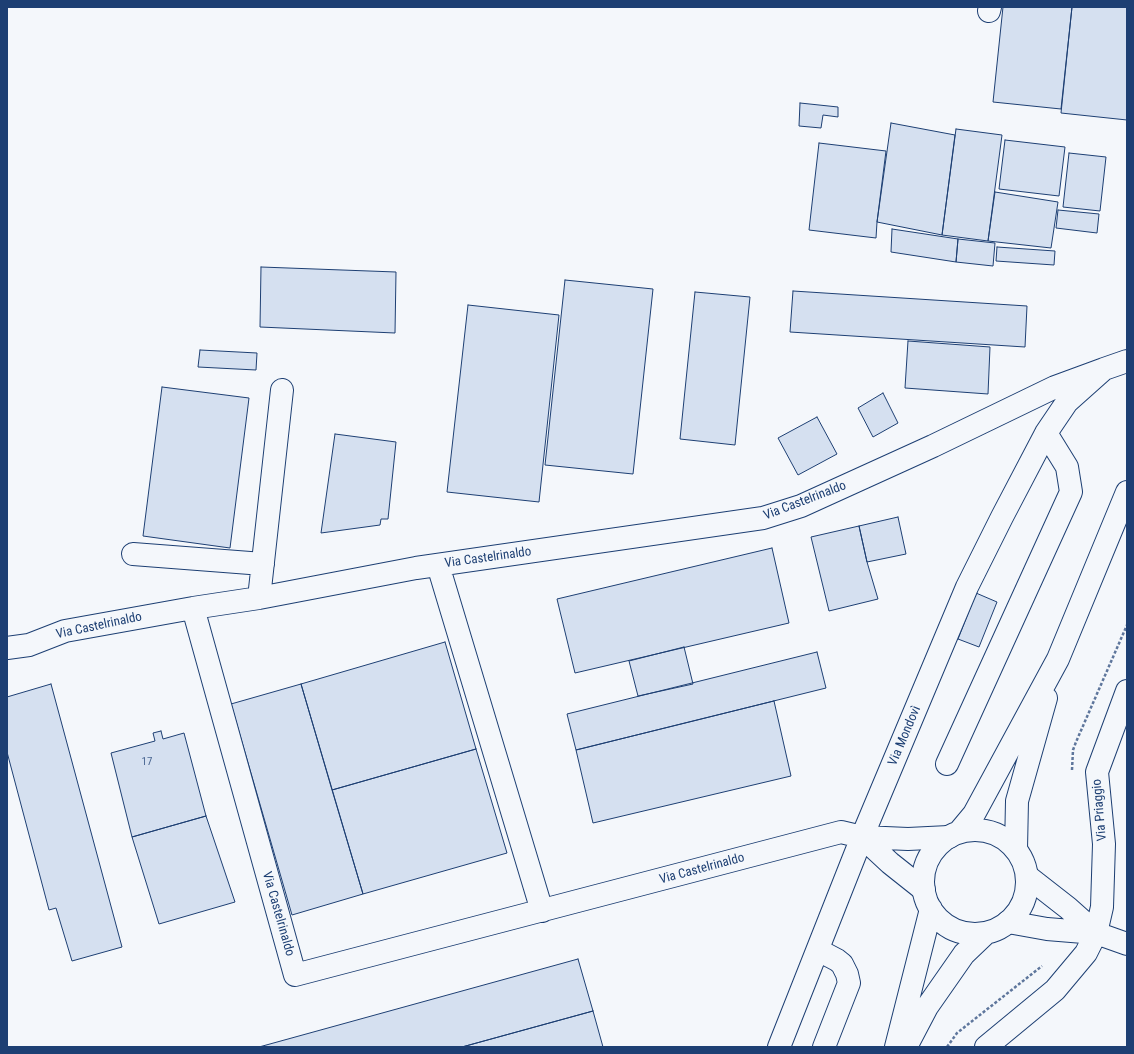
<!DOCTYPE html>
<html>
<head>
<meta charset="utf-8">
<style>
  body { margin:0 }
  #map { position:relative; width:1134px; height:1054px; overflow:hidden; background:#f4f7fb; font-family:"Roboto Condensed",sans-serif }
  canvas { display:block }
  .frame { position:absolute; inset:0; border:8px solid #1d3f73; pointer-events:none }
</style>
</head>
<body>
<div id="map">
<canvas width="1134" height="1054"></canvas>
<div class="frame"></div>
</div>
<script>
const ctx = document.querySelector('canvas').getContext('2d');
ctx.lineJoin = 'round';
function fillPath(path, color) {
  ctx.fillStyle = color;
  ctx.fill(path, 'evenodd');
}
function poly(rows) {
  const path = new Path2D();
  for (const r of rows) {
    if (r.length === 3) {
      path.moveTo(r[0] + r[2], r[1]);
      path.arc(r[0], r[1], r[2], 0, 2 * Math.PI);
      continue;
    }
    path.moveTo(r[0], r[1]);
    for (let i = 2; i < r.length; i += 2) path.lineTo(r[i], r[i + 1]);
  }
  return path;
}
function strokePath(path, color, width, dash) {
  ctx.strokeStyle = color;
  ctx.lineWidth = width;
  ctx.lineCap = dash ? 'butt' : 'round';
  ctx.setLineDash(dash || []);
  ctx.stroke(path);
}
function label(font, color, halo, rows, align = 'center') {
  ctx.font = font + ' "Roboto Condensed",sans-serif';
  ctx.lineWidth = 3;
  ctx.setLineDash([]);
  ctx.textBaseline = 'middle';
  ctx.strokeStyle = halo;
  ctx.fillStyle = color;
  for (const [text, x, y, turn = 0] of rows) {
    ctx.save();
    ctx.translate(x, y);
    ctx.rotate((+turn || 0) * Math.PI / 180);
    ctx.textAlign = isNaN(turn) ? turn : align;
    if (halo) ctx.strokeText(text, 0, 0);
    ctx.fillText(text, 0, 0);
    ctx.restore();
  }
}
const building = poly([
  [1003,7,1072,7,1061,109,993,102,1003,7],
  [1072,7,1127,7,1127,120,1061,113,1072,7],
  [800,103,838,107,838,117,823,115,821,128,799,126,800,103],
  [891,123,955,135,942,235,877,222,891,123],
  [956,129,1002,135,988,241,942,235,956,129],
  [1005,140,1065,147,1059,196,999,189,1005,140],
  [819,143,886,151,877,222,876,238,809,230,819,143],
  [1069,153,1106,157,1100,211,1063,207,1069,153],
  [995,192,1058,202,1051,248,988,241,995,192],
  [1058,210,1099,214,1097,233,1056,228,1058,210],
  [892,229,958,239,956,262,891,252,892,229],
  [958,239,995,243,993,266,956,262,958,239],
  [997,247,1055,251,1054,265,996,261,997,247],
  [261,267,396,272,395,333,260,327,261,267],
  [565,280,653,289,633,474,545,465,565,280],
  [793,291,1027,306,1025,347,790,332,793,291],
  [695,292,750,297,735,445,680,439,695,292],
  [468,305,559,315,539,502,447,492,468,305],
  [908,341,990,347,988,394,905,388,908,341],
  [200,350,257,353,256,370,198,367,200,350],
  [162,387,249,398,230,548,143,536,162,387],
  [883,393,898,423,873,437,858,408,883,393],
  [817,417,837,454,798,475,778,438,817,417],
  [335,434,396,442,388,519,381,519,380,525,321,533,335,434],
  [898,517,906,554,867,562,859,526,898,517],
  [859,526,867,562,878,599,829,611,811,537,859,526],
  [772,548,789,623,575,673,557,599,772,548],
  [976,593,997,602,979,647,958,639,976,593],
  [445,642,476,749,332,790,301,684,445,642],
  [684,647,693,684,638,696,629,661,684,647],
  [817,652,826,688,576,750,567,714,817,652],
  [51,684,122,947,72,961,56,908,49,910,7,752,7,697,51,684],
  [301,684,363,894,292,915,231,704,301,684],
  [774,701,791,776,593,823,576,750,774,701],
  [161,731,163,739,184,733,206,816,132,837,111,753,155,741,153,733,161,731],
  [476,749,507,853,363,894,332,790,476,749],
  [206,816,235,902,159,924,132,837,206,816],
  [578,959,593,1011,462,1047,259,1047,578,959],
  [593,1011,603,1047,462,1047,593,1011]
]);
fillPath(building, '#d5e0f0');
strokePath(building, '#1d3f73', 1);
const minor = poly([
  [989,11,990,7],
  [133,554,263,564],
  [438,565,542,911],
  [259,598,282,390],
  [193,608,295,975,841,832,862,837,908,839,949,837],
  [7,648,29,645,65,631,193,608,259,598,416,568,763,518,801,506,933,446,1055,387,1104,369],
  [947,764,1071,492,1067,467,1046,433],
  [862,837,890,863,924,890],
  [1027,876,1068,908,1096,933],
  [1008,922,1047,929,1096,933,1127,944],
  [818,950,837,960,842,964,847,974,849,983,824,1047],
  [779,1047,862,837,967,587,1002,517,1046,433,1067,402,1104,369,1127,361],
  [986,1047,1055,990,1086,953,1096,933,1102,907,1104,844,1097,772,1127,691]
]);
const major = poly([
  [975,882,52],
  [959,832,974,814,1058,659,1127,492],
  [1016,849,1017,801,1046,698],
  [896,1047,931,909],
  [906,1047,927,1007,964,954,986,933]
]);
strokePath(minor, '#1d3f73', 24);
strokePath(major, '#1d3f73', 24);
strokePath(poly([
  [1072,770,1073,750,1076,742,1127,625],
  [947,1047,957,1033,1042,966]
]), '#5e769c', 2.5, [3, 2]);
strokePath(minor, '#f4f7fb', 22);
strokePath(major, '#f4f7fb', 22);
label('11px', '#4b6792', null, [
  ["17",147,762]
]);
label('13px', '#1d3f73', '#f4f7fb', [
  ["Via Castelrinaldo",805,501,-21],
  ["Via Castelrinaldo",488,558,-8],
  ["Via Castelrinaldo",99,626,-12],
  ["Via Mondovì",905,736,-67],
  ["Via Priaggio",1100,810,-95],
  ["Via Castelrinaldo",702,869,-15],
  ["Via Castelrinaldo",278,914,74]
]);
</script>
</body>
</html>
